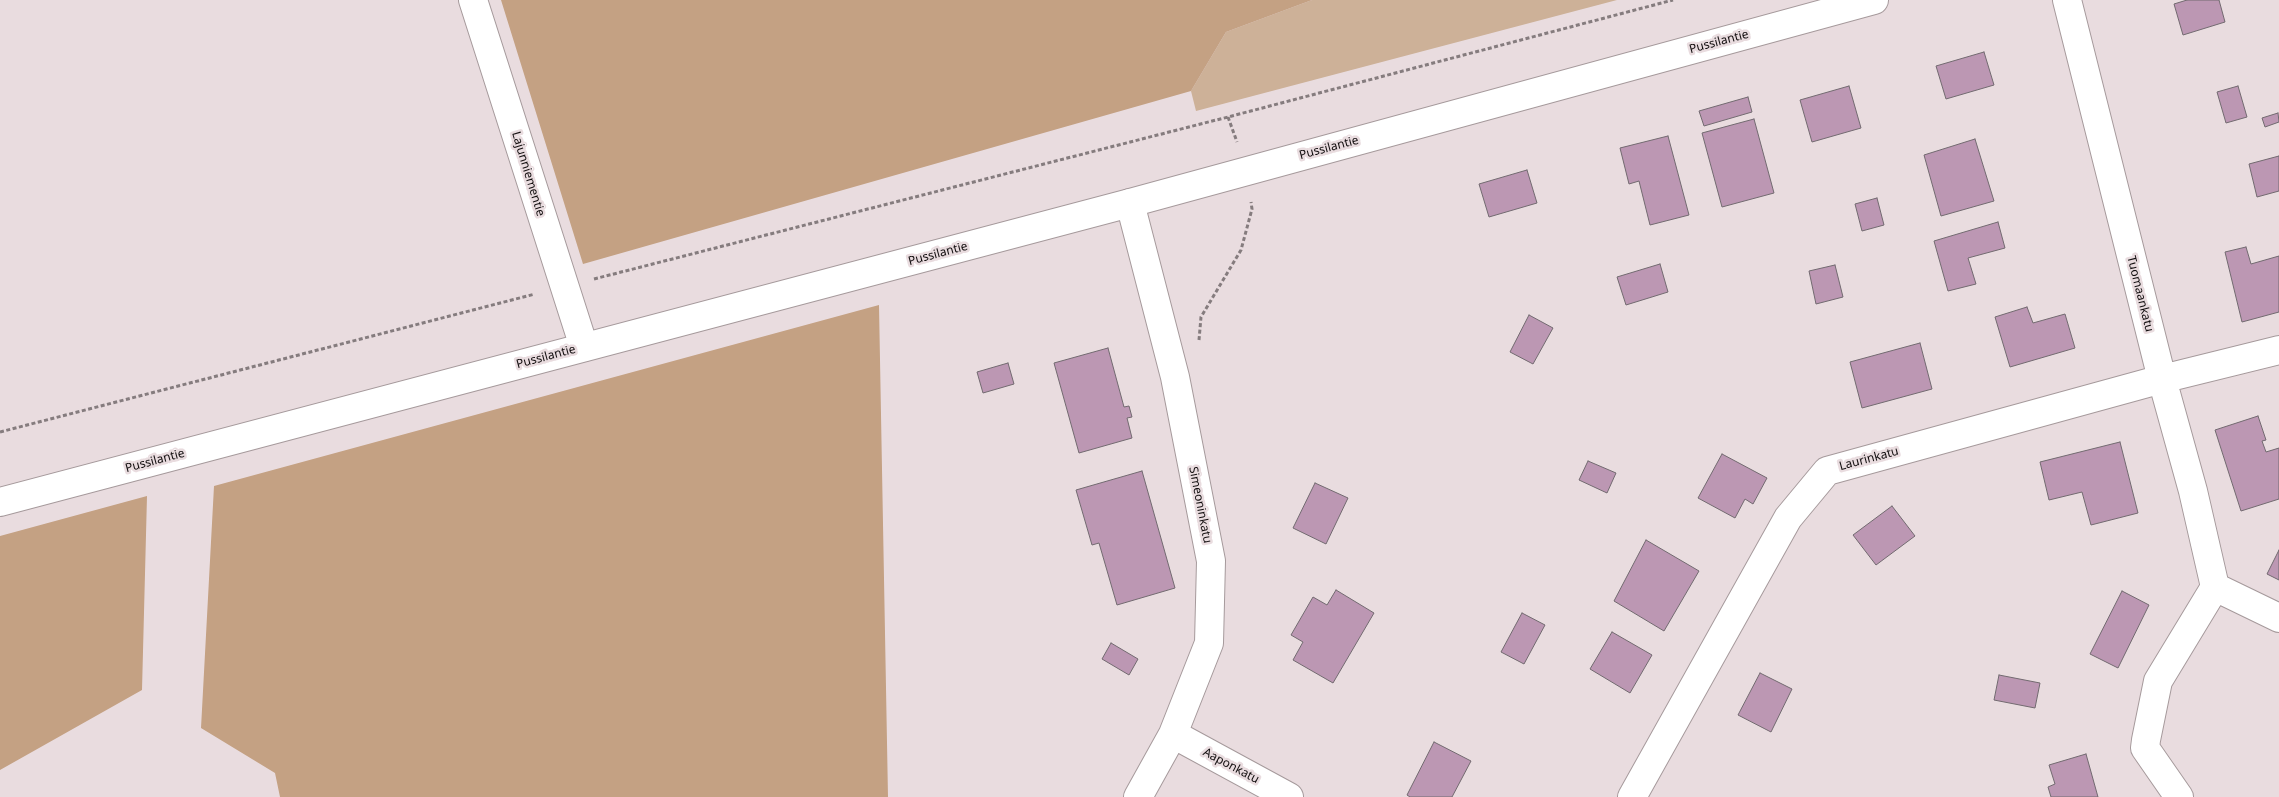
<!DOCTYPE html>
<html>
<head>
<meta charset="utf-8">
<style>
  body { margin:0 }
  canvas { display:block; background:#e9dcdf }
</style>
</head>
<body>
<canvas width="2279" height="797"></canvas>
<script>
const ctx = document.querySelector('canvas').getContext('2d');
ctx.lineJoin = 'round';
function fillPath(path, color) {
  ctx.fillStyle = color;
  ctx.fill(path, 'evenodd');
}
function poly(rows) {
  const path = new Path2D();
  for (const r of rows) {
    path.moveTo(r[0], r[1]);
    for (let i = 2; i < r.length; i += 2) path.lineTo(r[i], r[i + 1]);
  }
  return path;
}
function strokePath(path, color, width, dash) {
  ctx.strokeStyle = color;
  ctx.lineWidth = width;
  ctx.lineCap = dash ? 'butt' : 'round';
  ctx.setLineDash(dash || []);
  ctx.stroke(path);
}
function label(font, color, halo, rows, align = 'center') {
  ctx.font = font + ' "Noto Sans",sans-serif';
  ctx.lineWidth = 5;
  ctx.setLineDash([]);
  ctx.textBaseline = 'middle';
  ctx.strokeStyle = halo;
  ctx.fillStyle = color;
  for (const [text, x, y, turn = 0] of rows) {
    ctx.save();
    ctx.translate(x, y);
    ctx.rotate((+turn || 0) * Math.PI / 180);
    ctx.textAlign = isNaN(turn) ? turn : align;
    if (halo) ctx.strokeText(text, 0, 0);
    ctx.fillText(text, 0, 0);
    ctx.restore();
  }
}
fillPath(poly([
  [1312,0,1617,0,1196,111,1191,91,1226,32]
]), '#cdb198');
fillPath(poly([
  [501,0,1312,0,1226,32,1191,91,583,264],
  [879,305,888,797,280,797,275,773,201,728,214,486],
  [147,496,142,690,0,770,0,536]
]), '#c4a183');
const building = poly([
  [2187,0,2219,0,2225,22,2183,35,2174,4,2187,0],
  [1984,52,1994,85,1946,99,1936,66,1984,52],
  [1849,86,1861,128,1812,142,1800,100,1849,86],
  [2238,86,2247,117,2226,123,2217,92,2238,86],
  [1748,97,1752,112,1704,126,1699,111,1748,97],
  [2278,113,2279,122,2265,127,2262,118,2278,113],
  [1754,119,1774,193,1722,207,1702,133,1754,119],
  [1668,136,1689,215,1650,225,1639,181,1629,184,1620,148,1668,136],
  [1975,139,1994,201,1941,216,1924,155,1975,139],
  [2279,156,2279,191,2257,197,2249,164,2279,156],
  [1527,170,1537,203,1489,217,1479,184,1527,170],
  [1877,198,1884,225,1862,231,1855,204,1877,198],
  [1998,222,2005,248,1968,258,1976,284,1948,291,1934,241,1998,222],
  [2246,247,2251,264,2279,256,2279,312,2242,322,2225,252,2246,247],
  [1660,264,1668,292,1626,305,1617,277,1660,264],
  [1835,265,1843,297,1816,304,1809,271,1835,265],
  [2027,307,2033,323,2065,314,2075,348,2010,367,1995,317,2027,307],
  [1529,315,1553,328,1533,364,1510,352,1529,315],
  [1920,343,1932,389,1862,408,1850,362,1920,343],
  [1108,348,1124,407,1129,406,1132,417,1127,418,1132,438,1079,453,1054,363,1108,348],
  [1008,363,1014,384,983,393,977,372,1008,363],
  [2258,416,2266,440,2262,441,2266,452,2279,448,2279,499,2241,511,2215,430,2258,416],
  [2120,442,2138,513,2091,525,2082,492,2049,500,2040,462,2120,442],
  [1722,454,1767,478,1753,504,1745,499,1735,518,1698,498,1722,454],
  [1588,461,1616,473,1607,493,1579,480,1588,461],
  [1142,471,1175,588,1117,605,1099,543,1092,545,1076,490,1142,471],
  [1315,483,1348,498,1326,544,1293,528,1315,483],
  [1892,506,1915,536,1876,565,1853,535,1892,506],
  [1646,540,1699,571,1664,631,1614,601,1646,540],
  [2279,550,2279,580,2267,574,2279,550],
  [1336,590,1374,613,1333,683,1293,660,1303,642,1291,635,1313,597,1327,605,1336,590],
  [2122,591,2149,605,2118,668,2090,654,2122,591],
  [1522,613,1545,625,1524,664,1501,652,1522,613],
  [1612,632,1652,655,1630,693,1590,669,1612,632],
  [1111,643,1138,659,1129,675,1102,659,1111,643],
  [1760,673,1792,689,1771,732,1738,715,1760,673],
  [1999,675,2040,683,2035,708,1994,700,1999,675],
  [1434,742,1471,761,1452,797,1410,797,1407,795,1434,742],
  [2086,754,2098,797,2051,797,2048,787,2055,784,2049,765,2086,754]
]);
fillPath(building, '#bc97b3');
strokePath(building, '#726a70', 1);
const minor = poly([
  [473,0,584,347],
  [2067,0,2162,379,2193,491,2215,587,2158,681,2146,740,2145,748,2179,797],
  [1130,203,1175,377,1211,561,1209,643,1173,734,1138,797],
  [2215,587,2279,618],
  [1173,734,1289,797],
  [1632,797,1788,518,1827,471,2162,379,2279,350]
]);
const tertiary = poly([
  [0,502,1130,203,1874,0]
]);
strokePath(minor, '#a69a9c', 30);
strokePath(tertiary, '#a69a9c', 30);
strokePath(poly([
  [1228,117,1237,142],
  [594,279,1228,117,1673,0],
  [1199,340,1201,317,1241,250,1252,209,1251,202],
  [0,432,535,294]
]), '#857c7e', 3, [4, 2.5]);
strokePath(minor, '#fff', 28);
strokePath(tertiary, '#fff', 28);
label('12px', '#120e0f', '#e9dcdf', [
  ["Pussilantie",1719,42,-15],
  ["Pussilantie",1329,148,-15],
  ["Lajunniementie",528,174,73],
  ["Pussilantie",938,254,-15],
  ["Tuomaankatu",2140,294,76],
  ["Pussilantie",546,357,-15],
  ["Laurinkatu",1869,459,-15],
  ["Pussilantie",155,461,-15],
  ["Simeoninkatu",1200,505,79],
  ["Aaponkatu",1231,766,28]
]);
</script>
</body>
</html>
